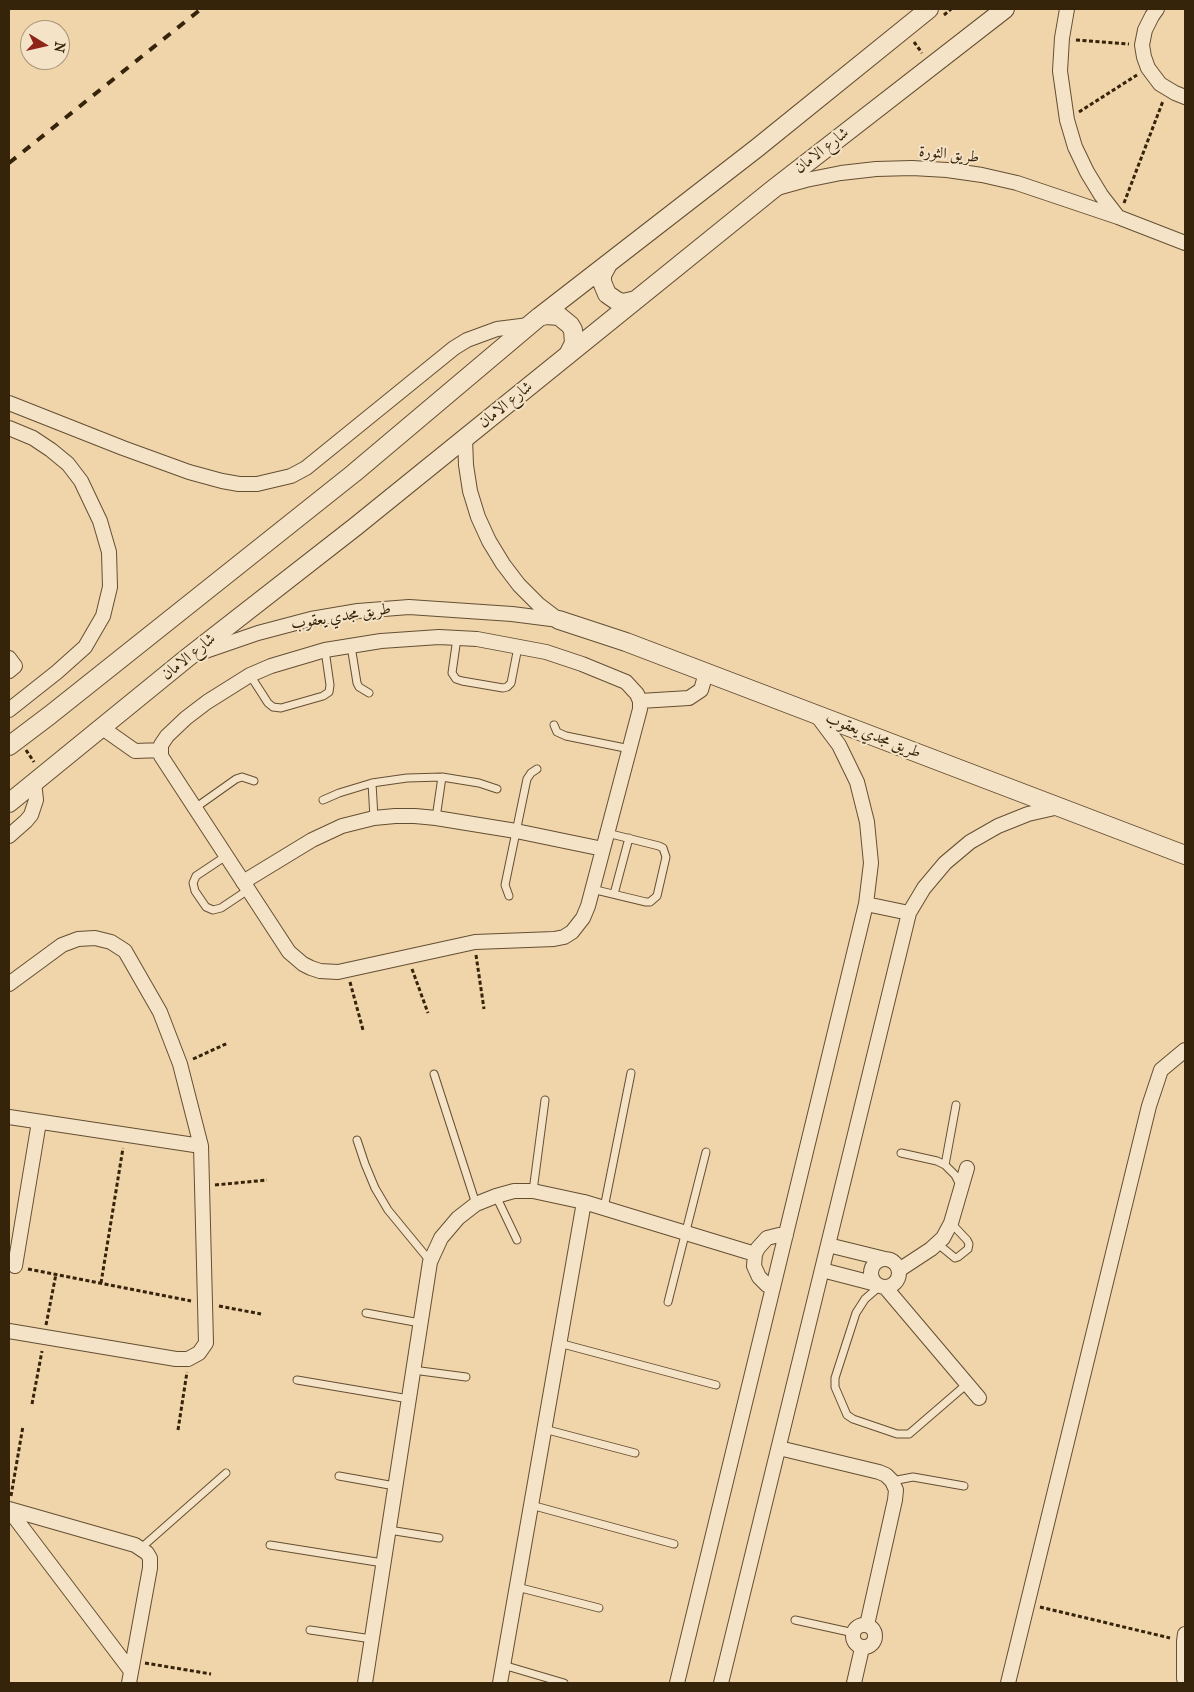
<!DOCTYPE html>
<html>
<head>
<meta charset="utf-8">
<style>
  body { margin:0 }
  #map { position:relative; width:1194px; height:1692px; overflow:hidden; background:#f0d4aa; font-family:"IM FELL French Canon",serif }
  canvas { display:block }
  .frame { position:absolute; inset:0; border:10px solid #35230a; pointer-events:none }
  .north { position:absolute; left:20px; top:20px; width:50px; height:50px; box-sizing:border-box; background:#f5e3c8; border:1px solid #a8967c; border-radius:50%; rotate:99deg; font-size:14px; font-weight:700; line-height:20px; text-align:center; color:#35230a }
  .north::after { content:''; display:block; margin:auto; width:18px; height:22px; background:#8f2418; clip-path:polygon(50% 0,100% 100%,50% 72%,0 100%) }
</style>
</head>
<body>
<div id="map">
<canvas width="1194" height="1692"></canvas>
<div class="frame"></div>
<div class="north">N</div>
</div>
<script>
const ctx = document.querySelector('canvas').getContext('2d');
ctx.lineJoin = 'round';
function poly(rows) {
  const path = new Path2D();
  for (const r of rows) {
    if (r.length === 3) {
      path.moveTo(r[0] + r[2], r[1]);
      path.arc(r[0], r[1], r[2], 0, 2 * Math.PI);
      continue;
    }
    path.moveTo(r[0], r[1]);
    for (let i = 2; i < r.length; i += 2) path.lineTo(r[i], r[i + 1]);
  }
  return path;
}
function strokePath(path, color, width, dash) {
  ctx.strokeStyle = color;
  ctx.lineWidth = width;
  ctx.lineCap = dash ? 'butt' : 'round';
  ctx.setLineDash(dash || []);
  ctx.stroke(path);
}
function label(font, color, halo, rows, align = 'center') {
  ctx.font = font + ' "IM FELL French Canon",Amiri,serif';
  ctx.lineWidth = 4;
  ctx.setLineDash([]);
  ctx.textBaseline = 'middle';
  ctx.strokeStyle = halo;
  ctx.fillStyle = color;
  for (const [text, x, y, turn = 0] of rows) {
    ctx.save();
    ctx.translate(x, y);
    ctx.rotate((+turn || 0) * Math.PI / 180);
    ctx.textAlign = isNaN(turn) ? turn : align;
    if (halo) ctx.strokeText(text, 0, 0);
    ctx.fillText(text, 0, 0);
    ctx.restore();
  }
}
const service = poly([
  [457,638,452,673,456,679,462,681,503,688,507,687,511,683,518,647],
  [351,646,357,683,359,687,369,693],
  [250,675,268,703,273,707,281,708,323,696,329,692,330,685,325,650],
  [554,725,557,732,566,736,630,749],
  [372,783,374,818],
  [323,800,339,793,372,783,407,778,442,777,479,783,497,789],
  [195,808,236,779,242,777,254,781],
  [436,818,442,777],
  [226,856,196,876,193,883,195,891,206,907,213,910,221,908,248,890],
  [592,889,646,902,650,902,657,896,666,857,663,848,659,846,607,833],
  [614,894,629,838],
  [509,896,505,885,527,779,531,773,537,769],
  [434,1074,476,1204],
  [357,1140,365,1164,375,1188,388,1210,430,1261],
  [901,1153,937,1161,945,1165,955,1175,960,1185],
  [945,1165,956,1105],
  [533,1191,545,1100],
  [496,1196,517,1240],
  [604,1208,631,1073],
  [938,1244,955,1258,958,1257,968,1249,969,1244,967,1240,951,1223],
  [880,1286,865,1299,856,1313,835,1378,835,1387,847,1415,853,1419,897,1434,909,1434,967,1384],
  [668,1302,706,1152],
  [366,1313,420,1323],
  [559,1343,716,1385],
  [413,1370,466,1377],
  [297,1380,409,1399],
  [544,1429,635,1453],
  [339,1476,395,1486],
  [892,1481,913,1477,964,1486],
  [531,1505,674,1544],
  [389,1530,439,1538],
  [270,1545,383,1563],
  [141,1548,226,1473],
  [517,1587,599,1608],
  [795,1620,854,1633],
  [310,1630,372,1639],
  [503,1665,564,1683]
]);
const minor = poly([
  [1067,9,1062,38,1060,71,1067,120,1075,147,1087,172,1101,195,1118,217],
  [1157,9,1152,16,1145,30,1142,45,1144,57,1148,68,1160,84,1175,93,1185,97],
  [777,188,806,180,841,173,876,169,912,168,947,170,982,175,1017,183,1118,217,1185,243],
  [9,403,123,448,189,472,222,481,239,484,257,484,291,476,306,468,454,348,467,340,497,329,529,325],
  [9,428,33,438,51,450,68,464,81,481,100,521,109,552,110,587,103,616,85,647,57,672,9,710],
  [465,438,466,465,470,491,478,517,489,541,503,564,519,585,538,604,559,620],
  [439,637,477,639,546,652,582,664,626,682,637,694,640,701,640,709,588,906,583,918,572,932,564,937,554,939,475,942,338,972,320,971,311,968,303,964,289,952,161,756,161,745,167,736,186,718,207,702,250,675,271,666,325,650,381,641,439,637],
  [197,654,258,633,311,619,358,611,409,607,512,614,559,620],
  [9,658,15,666,9,671],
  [640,701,689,698,701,690,706,673],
  [101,727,135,751,161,750],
  [9,836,26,821,31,815,36,800,34,782],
  [243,882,312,840,342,826,374,818,395,816,415,816,436,818,516,831,603,849],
  [866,904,909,913],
  [9,984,62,945,78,939,95,938,111,942,125,951,160,1012,180,1064,201,1146,206,1343,199,1353,188,1359,176,1359,9,1331],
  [9,1117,201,1146],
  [828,1245,885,1259],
  [885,1273,14],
  [15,1266,39,1122],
  [822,1270,876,1284],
  [899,1270,931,1249,943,1238,951,1223,967,1168],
  [885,1287,979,1398],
  [773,1288,767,1285,759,1277,754,1266,755,1254,758,1248,767,1238,779,1235,786,1235],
  [779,1448,879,1472,886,1475,892,1481,896,1490,895,1500,867,1625],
  [9,1509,135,1545,147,1553,150,1558,150,1568,129,1683],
  [9,1510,131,1671],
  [864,1636,11],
  [1185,1634,1184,1641,1184,1678,1185,1683],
  [365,1683,430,1262,441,1238,458,1218,476,1204,496,1196,514,1191,533,1191,584,1202,755,1254],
  [500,1683,584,1202],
  [677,1683,866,904,871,863,867,822,857,782,839,745,815,713],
  [721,1683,909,913,924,888,945,863,970,842,998,826,1028,814,1059,807],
  [854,1683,862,1648],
  [1008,1683,1149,1106,1161,1070,1185,1050]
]);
const tertiary = poly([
  [608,264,602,275,602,282,607,294,617,301,623,303,636,300],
  [539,317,546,315,559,316,570,325,573,330,574,343,568,355],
  [559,620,626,642,1185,855],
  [9,746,50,715,354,473,539,317,757,148,929,9],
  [9,803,187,658,355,527,772,190,1005,9]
]);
strokePath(service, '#644f32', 9);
strokePath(minor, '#644f32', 16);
strokePath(tertiary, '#644f32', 20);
strokePath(poly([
  [944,15,951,9],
  [1076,40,1129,44],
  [914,42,922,53],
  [1079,112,1137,75],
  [1124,203,1163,101],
  [26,750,34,762],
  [476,955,484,1009],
  [412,969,428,1013],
  [350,982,363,1030],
  [193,1059,228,1043],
  [215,1185,267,1180],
  [28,1269,191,1301],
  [101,1283,123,1148],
  [219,1306,261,1314],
  [46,1325,56,1274],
  [32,1404,42,1351],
  [178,1430,187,1372],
  [11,1496,23,1426],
  [1040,1607,1170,1638],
  [145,1663,211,1674]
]), '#35230a', 3, [4, 2.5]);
strokePath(service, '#f5e3c8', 7);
strokePath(minor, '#f5e3c8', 14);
strokePath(tertiary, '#f5e3c8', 18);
strokePath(poly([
  [9,163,201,9]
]), '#35230a', 4, [9, 9]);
label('16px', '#35230a', '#f5e3c8', [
  ["شارع الامان",822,151,-38],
  ["طريق الثورة",949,155,6],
  ["شارع الامان",506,405,-39],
  ["طريق مجدي يعقوب",341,617,-9],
  ["شارع الامان",189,657,-39],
  ["طريق مجدي يعقوب",873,736,21]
]);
</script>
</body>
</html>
